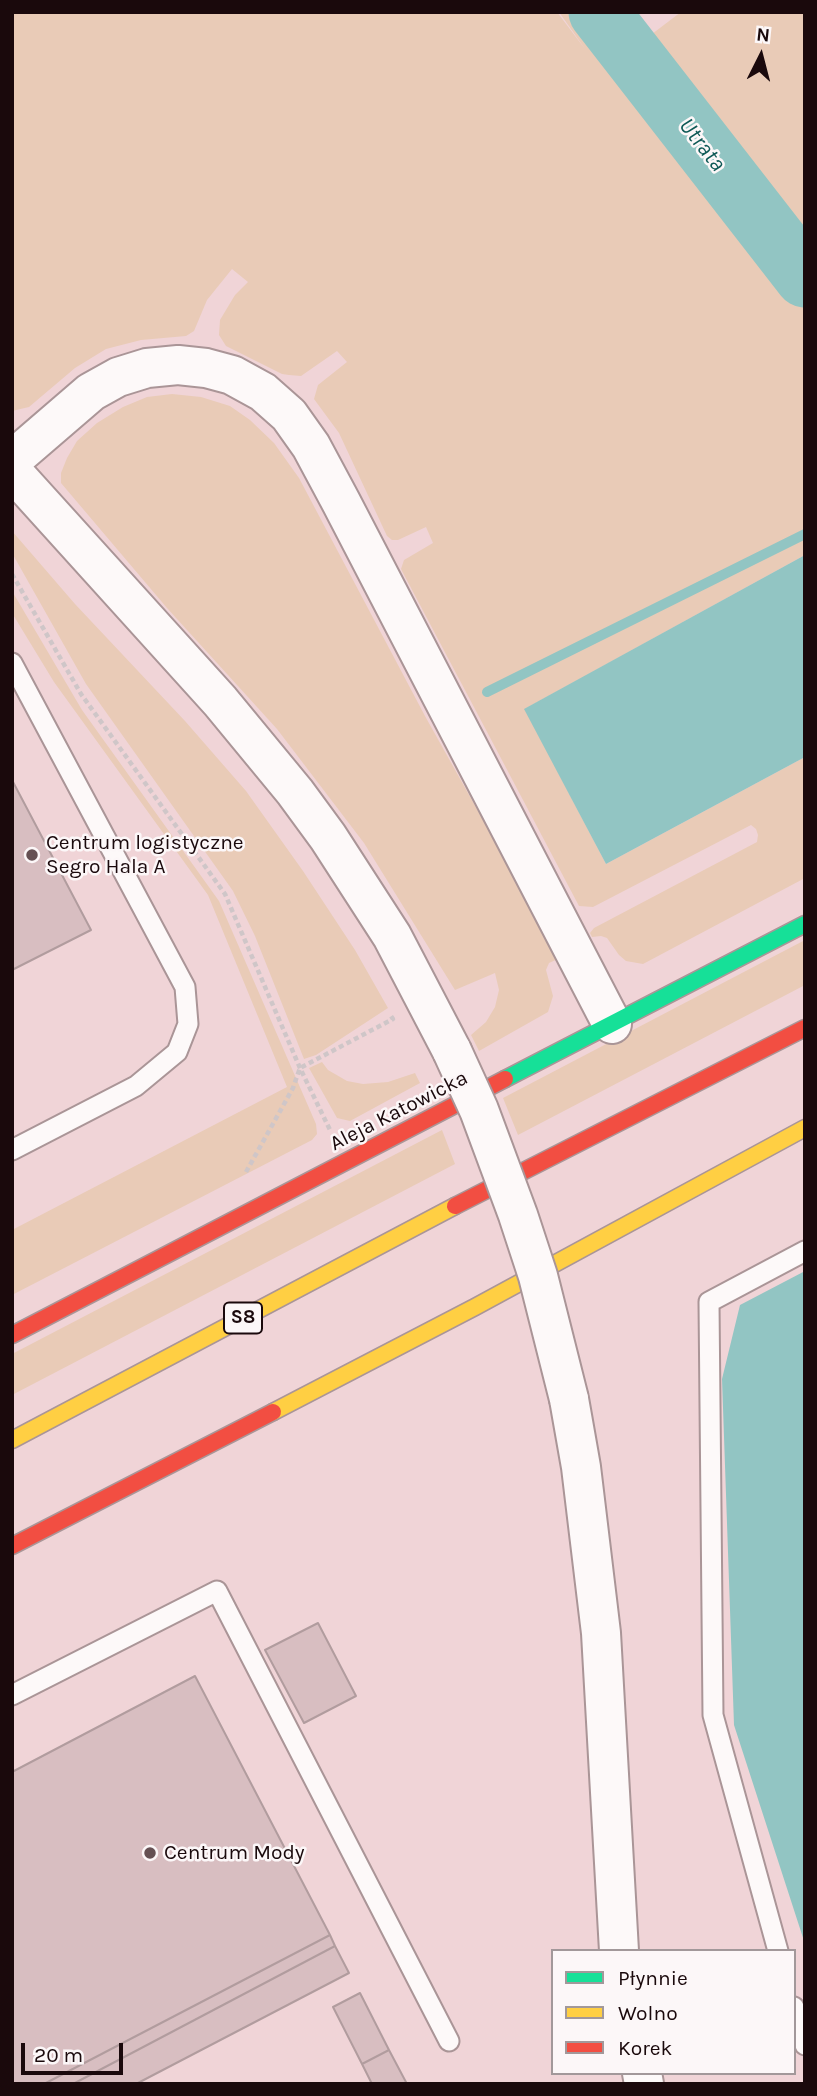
<!DOCTYPE html>
<html>
<head>
<meta charset="utf-8">
<style>
  body { margin:0 }
  #map { position:relative; width:817px; height:2096px; overflow:hidden; background:#f0d4d7; font-family:Karla,sans-serif }
  canvas { display:block }
  .frame { position:absolute; inset:0; border:14px solid #1a090c; pointer-events:none }
  .legend { position:absolute; left:551px; top:1949px; width:245px; height:126px; box-sizing:border-box; background:#fcf7f8; border:2px solid #a2989a; margin:0; padding:9px 12px; list-style:none; font-size:21px; color:#1a090c }
  .legend li { display:flex; align-items:center; gap:14px; height:35px }
  .legend b { width:35px; border:2px solid #a2989a }
  .north { position:absolute; left:726px; top:21px; width:70px; height:70px; -webkit-text-stroke:5px #fcf7f8; paint-order:stroke; rotate:6deg; font-size:19px; font-weight:700; line-height:28px; text-align:center; color:#1a090c }
  .north::after { content:''; display:block; margin:auto; width:24px; height:32px; background:#1a090c; clip-path:polygon(50% 0,100% 100%,50% 72%,0 100%) }
  .scale { position:absolute; left:21px; top:2043px; width:102px; height:32px; box-sizing:border-box; border:4px solid #1a090c; border-top:0; padding-left:9px; font-size:21px; line-height:24px; white-space:nowrap; color:#1a090c; -webkit-text-stroke:5px #fcf7f8; paint-order:stroke }
</style>
</head>
<body>
<div id="map">
<canvas width="817" height="2096"></canvas>
<div class="frame"></div>
<ul class="legend">
<li><b style="height:9px;background:#16e098"></b>Płynnie</li>
<li><b style="height:9px;background:#ffcf43"></b>Wolno</li>
<li><b style="height:9px;background:#f24e42"></b>Korek</li>
</ul>
<div class="north">N</div>
<div class="scale">20 m</div>
</div>
<script>
const ctx = document.querySelector('canvas').getContext('2d');
ctx.lineJoin = 'round';
function fillPath(path, color) {
  ctx.fillStyle = color;
  ctx.fill(path, 'evenodd');
}
function poly(rows) {
  const path = new Path2D();
  for (const r of rows) {
    path.moveTo(r[0], r[1]);
    for (let i = 2; i < r.length; i += 2) path.lineTo(r[i], r[i + 1]);
  }
  return path;
}
function strokePath(path, color, width, dash) {
  ctx.strokeStyle = color;
  ctx.lineWidth = width;
  ctx.lineCap = dash ? 'butt' : 'round';
  ctx.setLineDash(dash || []);
  ctx.stroke(path);
}
function label(font, color, halo, rows, align = 'center') {
  ctx.font = font + ' Karla,sans-serif';
  ctx.lineWidth = 5;
  ctx.setLineDash([]);
  ctx.textBaseline = 'middle';
  ctx.strokeStyle = halo;
  ctx.fillStyle = color;
  for (const [text, x, y, turn = 0] of rows) {
    ctx.save();
    ctx.translate(x, y);
    ctx.rotate((+turn || 0) * Math.PI / 180);
    ctx.textAlign = isNaN(turn) ? turn : align;
    if (halo) ctx.strokeText(text, 0, 0);
    ctx.fillText(text, 0, 0);
    ctx.restore();
  }
}
fillPath(poly([
  [12,12,557,12,585,49,559,12,635,12,652,34,681,12,805,12,805,555,525,709,606,864,805,757,805,878,643,964,626,961,619,955,607,938,601,936,592,937,590,933,594,928,757,842,758,835,756,829,751,825,593,907,579,906,401,569,404,560,433,543,426,527,398,540,392,540,387,536,339,433,314,399,318,385,347,362,337,351,301,376,289,375,282,374,226,346,219,335,220,320,235,295,248,282,232,269,207,300,194,331,186,336,141,340,106,349,75,368,29,407,12,411],
  [172,394,201,397,230,406,250,420,274,443,299,478,425,716,560,958,549,963,546,970,553,996,548,1012,479,1051,471,1035,486,1022,495,1007,499,990,495,973,455,990,364,843,277,729,167,608,61,483,61,473,67,458,77,441,97,423,123,407,147,397],
  [12,531,75,604,185,721,246,791,303,871,355,950,388,1008,316,1055,304,1059,255,936,233,891,86,684,12,553],
  [12,591,82,710,219,901,316,1124,317,1134,312,1140,12,1295,12,1230,287,1087,208,895,54,682,12,613],
  [805,940,805,985,518,1135,503,1098],
  [322,1062,328,1070,347,1081,363,1084,388,1082,415,1073,420,1083,350,1121,337,1118,309,1068],
  [442,1130,455,1164,12,1395,12,1354]
]), '#e9cbb7');
fillPath(poly([
  [805,555,805,757,606,864,524,709],
  [805,1271,805,1944,734,1725,722,1379,740,1305]
]), '#92c5c3');
strokePath(poly([
  [487,692,805,534]
]), '#92c5c3', 10);
strokePath(poly([
  [599,12,805,277]
]), '#92c5c3', 61);
const building = poly([
  [12,780,91,930,12,970,12,780],
  [318,1623,356,1696,304,1723,265,1650,318,1623],
  [195,1676,330,1935,44,2084,12,2084,12,1772,195,1676],
  [330,1935,335,1946,73,2084,44,2084,330,1935],
  [335,1946,349,1973,136,2084,73,2084,335,1946],
  [360,1993,389,2050,362,2064,333,2007,360,1993],
  [389,2050,407,2084,372,2084,362,2064,389,2050]
]);
fillPath(building, '#d8bec1');
strokePath(building, '#b19c9e', 2);
const lane = poly([
  [12,663,185,987,188,1024,177,1052,136,1086,12,1150],
  [12,1695,217,1591,449,2041],
  [778,1951,713,1715,709,1302,805,1251],
  [794,2007,805,2045]
]);
const street = poly([
  [12,460,91,392,118,377,147,368,178,365,206,368,232,375,263,392,289,415,311,446,341,502,612,1024],
  [12,471,220,701,295,792,328,837,392,936,452,1051],
  [569,1399,581,1467,601,1633,619,1951],
  [642,2073,644,2084]
]);
const fast = poly([
  [505,1079,805,924]
]);
const slow = poly([
  [273,1412,475,1307,805,1128],
  [12,1440,455,1206]
]);
const jam = poly([
  [455,1206,805,1028],
  [12,1335,505,1079],
  [12,1546,273,1412]
]);
strokePath(lane, '#aa9597', 23);
strokePath(street, '#aa9597', 42);
strokePath(fast, '#aa9597', 19);
strokePath(slow, '#aa9597', 19);
strokePath(jam, '#aa9597', 19);
strokePath(poly([
  [12,574,81,694,225,894,300,1068,330,1130],
  [246,1172,293,1088,300,1068,393,1019,391,1016]
]), '#cfc6c8', 4.5, [5, 3.5]);
strokePath(lane, '#fdf9f9', 19);
strokePath(street, '#fdf9f9', 38);
strokePath(fast, '#16e098', 16);
strokePath(slow, '#ffcf43', 16);
strokePath(jam, '#f24e42', 16);
const streetBridge = poly([
  [452,1051,479,1110,518,1215,538,1276,569,1399]
]);
strokePath(streetBridge, '#aa9597', 42, []);
strokePath(streetBridge, '#fdf9f9', 38);
for (const [x, y, r, color] of [
  [32,855,7,"#655053"],
  [150,1853,7,"#655053"]
]) {
  const dot = new Path2D();
  dot.arc(x, y, r, 0, 2 * Math.PI);
  ctx.fillStyle = color;
  ctx.fill(dot);
  strokePath(dot, '#fcf7f8', 2.5);
}
for (const [x, y, w] of [
  [243,1318,38]
]) {
  const box = new Path2D();
  box.roundRect(x - w / 2, y - 15.5, w, 31, 5);
  ctx.fillStyle = '#fcf7f8';
  ctx.fill(box);
  strokePath(box, '#1a090c', 2);
}
label('bold 19px', '#1a090c', null, [
  ["S8",243,1318]
]);
label('21px', '#1a090c', '#fcf7f8', [
  ["Centrum logistyczne",46,843],
  ["Segro Hala A",46,867],
  ["Centrum Mody",164,1853]
], 'left');
label('21px', '#1a090c', '#fcf7f8', [
  ["Aleja Katowicka",399,1111,-27]
]);
label('italic 23px', '#0e5956', '#fcf7f8', [
  ["Utrata",702,145,52]
]);
</script>
</body>
</html>
